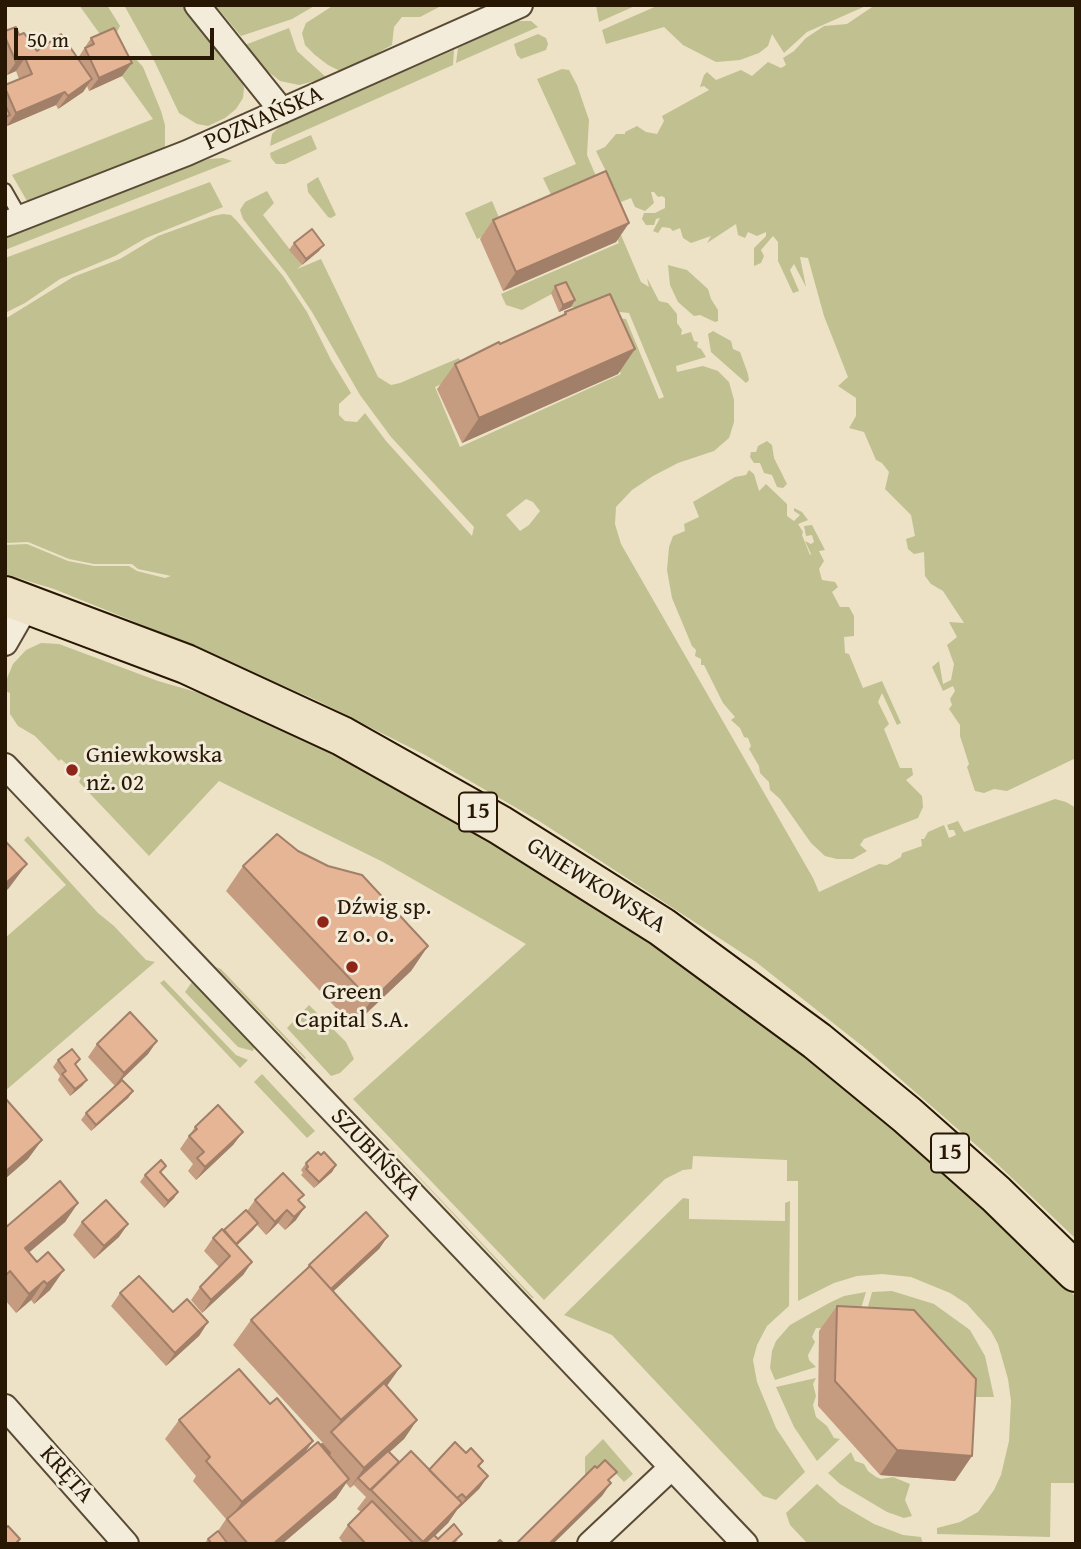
<!DOCTYPE html>
<html>
<head>
<meta charset="utf-8">
<style>
  body { margin:0 }
  #map { position:relative; width:1081px; height:1549px; overflow:hidden; background:#ede2c6; font-family:"Gentium Book Plus",serif }
  canvas { display:block }
  .frame { position:absolute; inset:0; border:7px solid #271703; pointer-events:none }
  .scale { position:absolute; left:14px; top:28px; width:200px; height:32px; box-sizing:border-box; border:4px solid #271703; border-top:0; padding-left:9px; font-size:21px; line-height:24px; white-space:nowrap; color:#271703; -webkit-text-stroke:5px #f3ecda; paint-order:stroke }
</style>
</head>
<body>
<div id="map">
<canvas width="1081" height="1549"></canvas>
<div class="frame"></div>
<div class="scale">50 m</div>
</div>
<script>
const ctx = document.querySelector('canvas').getContext('2d');
ctx.lineJoin = 'round';
function fillPath(path, color) {
  ctx.fillStyle = color;
  ctx.fill(path, 'evenodd');
}
function poly(rows) {
  const path = new Path2D();
  for (const r of rows) {
    path.moveTo(r[0], r[1]);
    for (let i = 2; i < r.length; i += 2) path.lineTo(r[i], r[i + 1]);
  }
  return path;
}
function strokePath(path, color, width, dash) {
  ctx.strokeStyle = color;
  ctx.lineWidth = width;
  ctx.lineCap = dash ? 'butt' : 'round';
  ctx.setLineDash(dash || []);
  ctx.stroke(path);
}
function label(font, color, halo, rows, align = 'center') {
  ctx.font = font + ' "Gentium Book Plus",serif';
  ctx.lineWidth = 6;
  ctx.setLineDash([]);
  ctx.textBaseline = 'middle';
  ctx.strokeStyle = halo;
  ctx.fillStyle = color;
  for (const [text, x, y, turn = 0] of rows) {
    ctx.save();
    ctx.translate(x, y);
    ctx.rotate((+turn || 0) * Math.PI / 180);
    ctx.textAlign = isNaN(turn) ? turn : align;
    if (halo) ctx.strokeText(text, 0, 0);
    ctx.fillText(text, 0, 0);
    ctx.restore();
  }
}
fillPath(poly([
  [79,5,107,5,120,26,116,34,102,37],
  [124,5,183,5,241,76,244,88,243,98,236,109,225,118,208,126,197,124,179,113,149,50],
  [215,5,316,5,292,19,241,36],
  [334,5,443,5,420,17,402,17,394,27,392,45,359,63,340,71,328,65,315,55,305,45,302,33,306,23],
  [596,5,637,5,599,22],
  [659,5,868,5,807,32,784,53,772,34,768,46,759,53,740,60,716,62,683,45,664,27,606,44,602,30],
  [875,5,1076,5,1076,758,1007,791,994,789,984,793,975,791,967,767,969,764,960,736,960,725,949,709,952,705,950,699,955,691,953,686,943,691,932,667,939,661,943,684,951,680,954,664,947,645,957,637,949,622,964,623,943,591,931,584,925,576,924,552,914,554,908,549,906,539,915,536,911,515,885,489,889,472,882,463,876,460,864,432,849,428,856,416,856,398,838,386,848,377,824,316,808,258,800,257,806,287,794,264,790,270,799,291,793,293,778,261,778,242,773,236,761,250,764,256,761,263,754,266,754,248,766,236,766,232,757,236,748,232,745,238,738,235,736,224,707,243,711,236,691,243,683,238,680,228,673,231,670,228,662,227,658,233,653,231,660,218,656,219,654,225,646,225,642,219,644,213,655,213,665,208,665,198,662,196,658,197,654,192,651,192,654,203,645,211,635,207,631,198,621,202,596,151,605,147,616,134,625,134,625,132,637,126,646,132,657,134,664,121,662,116,709,90,704,86,700,87,704,75,707,72,716,80,741,70,752,76,768,62,781,68,786,65,783,58,794,51,806,38,824,26,847,24],
  [516,21,531,21,538,27,456,63,458,48],
  [289,28,297,51,327,78,299,85,280,81,261,66,245,45],
  [538,34,546,38,548,44,546,50,521,59,517,55,514,44],
  [454,50,453,65,270,146,272,134,281,125],
  [125,59,136,59,143,67,161,111,165,125,165,147,121,168,27,201,12,175,153,119,122,76,117,64],
  [562,69,569,70,577,85,589,120,587,155,641,282,649,287,647,278,659,301,668,303,677,314,677,323,682,330,681,335,691,332,694,341,698,342,697,347,701,349,706,357,676,366,677,372,703,366,718,371,729,382,734,400,734,422,729,438,714,451,678,463,653,476,632,490,616,507,615,524,621,544,813,878,819,892,879,864,887,865,901,857,902,853,922,846,921,839,924,839,928,832,944,825,949,838,956,835,954,830,949,830,947,825,958,821,964,832,1055,799,1066,802,1076,808,1076,1239,992,1159,866,1049,756,962,539,821,425,755,314,699,133,621,54,589,5,574,5,545,27,544,68,561,94,566,129,566,137,571,165,578,171,576,138,569,132,564,94,564,69,559,28,542,5,543,5,319,73,277,120,259,158,236,213,216,223,214,231,215,237,221,283,276,307,312,331,360,351,393,339,404,339,415,345,421,357,422,365,413,386,441,472,536,474,527,391,437,360,395,312,312,286,273,243,219,240,210,245,202,267,191,274,203,263,215,302,265,297,269,321,259,378,377,391,385,400,383,459,358,462,364,460,375,435,387,460,447,621,374,594,318,562,330,556,318,568,313,626,319,659,399,664,397,629,313,571,307,561,289,522,310,506,305,501,294,619,243,593,187,555,203,543,178,576,164,537,79],
  [526,499,533,502,540,511,529,525,520,531,506,515],
  [311,135,317,149,285,164,276,164,271,158,270,153],
  [223,158,232,161,5,250,5,235,209,159],
  [318,177,336,215,331,218,328,217,308,192,307,184],
  [210,182,223,207,146,238,115,256,60,279,25,303,5,313,5,258],
  [492,201,503,227,477,239,465,213],
  [668,265,687,270,708,289,711,299,718,310,718,321,715,322,700,315,694,316,678,302,670,285],
  [713,331,731,341,733,349,740,352,748,374,749,380,746,383,711,352,708,334],
  [767,441,772,445,774,458,787,484,783,488,777,487,772,475,764,473,760,463,754,463,750,457,751,452,756,452,758,446],
  [749,470,754,474,759,491,766,484,787,504,787,516,794,521,800,515,794,511,794,508,802,512,808,520,798,524,803,532,802,535,810,555,811,554,805,541,811,544,814,542,812,535,806,536,804,526,812,525,825,550,819,551,824,561,819,569,822,580,835,582,838,587,832,592,840,607,849,607,854,616,854,636,844,637,845,653,849,654,863,688,882,681,901,723,897,725,882,693,878,702,889,724,884,729,900,768,912,768,913,775,906,780,922,796,923,807,918,818,864,839,860,845,867,851,853,859,837,859,825,856,811,843,780,799,770,790,769,782,760,773,759,766,749,749,751,746,748,738,744,737,740,728,731,720,735,717,723,703,704,665,701,665,701,659,695,656,696,650,692,646,672,598,667,570,669,547,673,536,685,531,684,524,699,517,693,502,735,477,746,475],
  [41,643,59,644,158,681,234,703,353,763,458,820,691,967,850,1089,1019,1240,1076,1297,1076,1483,1051,1483,1050,1537,937,1534,937,1528,960,1522,978,1512,994,1490,1001,1475,1009,1441,1011,1401,1008,1379,998,1344,991,1331,967,1304,950,1293,911,1277,882,1274,857,1276,834,1283,798,1301,798,1181,787,1181,787,1160,693,1156,692,1169,683,1170,665,1179,544,1300,353,1099,526,944,383,862,219,781,149,856,79,782,81,778,61,759,59,761,35,736,18,726,10,714,10,693,5,691,5,683,13,664,26,650],
  [28,836,98,913,114,926,146,960,155,962,5,1091,5,938,66,885,24,840],
  [216,967,221,969,306,1058,305,1059],
  [164,980,236,1055,248,1060,240,1068,160,983],
  [192,982,254,1047,253,1051,238,1047,185,992],
  [309,1005,346,1042,354,1059,340,1073,331,1076,287,1028],
  [262,1074,315,1131,307,1138,254,1082],
  [348,1102,534,1298,532,1298],
  [683,1198,689,1199,689,1219,785,1221,785,1203,790,1201,789,1306,767,1326,757,1345,753,1360,757,1382,776,1428,805,1472,776,1500,763,1496,612,1335,564,1315],
  [892,1291,934,1304,970,1330,985,1356,994,1397,955,1397,861,1332,872,1292],
  [866,1292,854,1331,816,1328,812,1337,815,1342,808,1355,809,1360,816,1367,775,1380,770,1368,772,1351,776,1341,790,1325,829,1303,844,1296],
  [816,1378,813,1384,816,1396,813,1405,816,1417,827,1426,834,1438,840,1439,817,1461,794,1427,776,1387],
  [603,1439,633,1474,624,1482,607,1464,585,1479,585,1457],
  [851,1452,855,1461,864,1464,868,1471,876,1477,881,1479,893,1477,910,1484,905,1500,912,1516,904,1518,887,1512,840,1484,828,1473],
  [817,1484,840,1504,874,1524,903,1535,921,1537,923,1544,808,1544,790,1525,786,1513]
]), '#c0c090');
const service = poly([
  [5,190,21,218]
]);
const minor = poly([
  [197,5,282,111],
  [5,224,187,153,520,5],
  [5,643,28,603],
  [5,766,745,1544],
  [5,1407,126,1544],
  [590,1544,672,1467]
]);
const primary = poly([
  [5,596,186,664,342,736,500,825,662,927,817,1041,907,1115,996,1194,1076,1272]
]);
strokePath(service, '#584a34', 16);
strokePath(minor, '#584a34', 28);
strokePath(primary, '#271703', 42);
strokePath(service, '#f3ecda', 12);
strokePath(minor, '#f3ecda', 24);
strokePath(primary, '#ede2c6', 38);
fillPath(poly([
  [5,31,19,35,37,51,78,58,91,38,122,76,89,91,87,86,83,92,58,109,56,105,7,126,5,123,5,85,19,79,16,71,7,75,5,71],
  [493,220,629,223,616,242,503,291,480,239],
  [294,243,319,251,302,265,289,250],
  [555,286,575,300,571,307,559,312,551,293],
  [565,312,635,349,618,374,462,443,437,389,455,364,562,316],
  [298,851,328,866,428,946,411,971,353,1026,226,891,243,866],
  [157,1041,148,1054,115,1086,88,1057,97,1044],
  [58,1060,76,1065,87,1080,82,1086,70,1096,58,1080,60,1076,53,1067],
  [133,1091,128,1098,91,1131,81,1120,86,1113],
  [195,1127,243,1132,233,1145,196,1180,188,1171,193,1164,180,1149],
  [321,1155,336,1165,332,1172,314,1188,301,1175,303,1173,301,1170,306,1163],
  [161,1173,178,1192,174,1198,164,1208,140,1182,145,1175],
  [255,1200,299,1201,296,1220,285,1230,278,1223,266,1235,257,1225,253,1230,237,1245,252,1262,243,1275,202,1313,191,1300,200,1287,219,1267,204,1251,213,1238,247,1211],
  [78,1203,65,1222,29,1252,50,1290,34,1304,31,1300,16,1313,5,1300,5,1228],
  [82,1222,119,1237,94,1259,73,1235],
  [388,1236,379,1249,333,1291,401,1366,387,1386,417,1420,404,1439,389,1452,399,1462,429,1470,466,1453,483,1461,479,1467,488,1476,479,1489,456,1511,448,1523,435,1536,438,1539,458,1540,454,1544,344,1544,339,1538,348,1525,361,1512,357,1509,366,1497,354,1485,350,1488,346,1483,336,1498,282,1544,204,1544,208,1539,218,1531,226,1519,193,1481,196,1476,165,1439,179,1420,270,1404,313,1441,304,1453,321,1445,323,1443,233,1345,251,1320,306,1270,309,1265],
  [120,1293,173,1312,208,1322,199,1336,166,1366,111,1306],
  [837,1306,955,1481,880,1475,818,1406,819,1331]
]), '#c69c80');
fillPath(poly([
  [25,58,16,71,7,75,16,62],
  [132,63,122,76,89,91,99,78],
  [92,79,83,92,58,109,68,96],
  [65,92,56,105,7,126,16,113],
  [629,223,616,242,503,291,516,272],
  [324,245,319,251,302,265,306,259],
  [575,300,571,307,559,312,563,305],
  [635,349,618,374,462,443,479,418],
  [27,864,9,888,5,892,5,884],
  [428,946,411,971,353,1026,371,1001],
  [157,1041,148,1054,115,1086,124,1073],
  [87,1080,82,1086,70,1096,75,1089],
  [133,1091,128,1098,91,1131,96,1125],
  [243,1132,233,1145,196,1180,205,1167],
  [42,1140,28,1159,5,1179,5,1172],
  [336,1165,332,1172,314,1188,319,1182],
  [178,1192,174,1198,164,1208,168,1201],
  [78,1203,65,1222,12,1267,25,1248],
  [305,1207,296,1220,285,1230,294,1217],
  [287,1210,278,1223,266,1235,275,1222],
  [258,1223,253,1230,228,1254,230,1249],
  [128,1224,119,1237,94,1259,104,1246],
  [388,1236,379,1249,322,1302,331,1289],
  [252,1262,243,1275,202,1313,211,1300],
  [64,1270,50,1290,34,1304,47,1284],
  [44,1281,31,1300,16,1313,29,1294],
  [208,1322,199,1336,166,1366,175,1353],
  [401,1366,383,1391,332,1433,341,1420],
  [417,1420,404,1439,360,1479,358,1478,350,1488,364,1468],
  [313,1441,300,1460,228,1521,242,1502],
  [897,1450,972,1456,955,1481,880,1475],
  [488,1476,479,1489,456,1511,466,1498],
  [349,1479,336,1498,282,1544,273,1544],
  [611,1483,602,1496,553,1544,549,1544],
  [462,1503,448,1523,426,1544,421,1544]
]), '#a17f68');
const building = poly([
  [16,27,19,35,24,33,37,51,61,34,92,79,68,96,65,92,16,113,5,88,5,85,32,74,25,58,16,62,5,37,5,31,16,27],
  [114,28,132,63,99,78,85,48,94,44,91,38,114,28],
  [5,105,10,115,5,117,5,105],
  [606,171,629,223,516,272,493,220,606,171],
  [312,229,324,245,306,259,294,243,312,229],
  [566,282,575,300,563,305,555,286,566,282],
  [610,294,635,349,479,418,455,364,499,342,500,344,566,314,565,312,610,294],
  [277,834,298,851,328,866,362,875,428,946,371,1001,243,866,277,834],
  [5,841,27,864,5,884,5,841],
  [130,1012,157,1041,124,1073,97,1044,130,1012],
  [72,1049,80,1059,75,1064,87,1080,75,1089,62,1074,66,1071,58,1060,72,1049],
  [122,1080,133,1091,96,1125,86,1113,122,1080],
  [5,1098,42,1140,5,1172,5,1098],
  [218,1105,243,1132,205,1167,197,1158,204,1152,189,1136,197,1129,195,1127,218,1105],
  [318,1152,321,1155,324,1152,336,1165,319,1182,306,1169,308,1167,306,1163,318,1152],
  [161,1160,166,1166,160,1172,178,1192,168,1201,145,1175,161,1160],
  [283,1173,304,1195,298,1200,305,1207,294,1217,287,1210,275,1222,255,1200,283,1173],
  [60,1181,78,1203,25,1248,37,1262,48,1252,64,1270,47,1284,44,1281,29,1294,10,1271,7,1274,5,1272,5,1228,60,1181],
  [106,1200,128,1224,104,1246,82,1222,106,1200],
  [246,1210,258,1223,236,1244,224,1230,246,1210],
  [366,1212,388,1236,331,1289,309,1265,366,1212],
  [222,1229,252,1262,211,1300,200,1287,230,1256,213,1238,222,1229],
  [310,1266,401,1366,341,1420,251,1320,310,1266],
  [139,1276,173,1312,187,1299,208,1322,175,1353,120,1293,139,1276],
  [837,1306,914,1310,976,1379,972,1456,897,1450,835,1381,837,1306],
  [239,1369,270,1404,277,1398,313,1441,242,1502,206,1461,210,1457,179,1420,239,1369],
  [384,1383,417,1420,364,1468,331,1432,384,1383],
  [318,1442,349,1479,273,1544,248,1544,227,1519,318,1442],
  [455,1442,466,1453,471,1448,483,1461,478,1466,488,1476,466,1498,462,1494,457,1498,429,1470,455,1442],
  [322,1444,330,1453,329,1455,321,1445,322,1444],
  [388,1451,399,1462,370,1490,358,1478,388,1451],
  [411,1451,462,1503,423,1542,371,1490,411,1451],
  [605,1460,617,1472,608,1480,611,1483,549,1544,516,1544,595,1466,597,1468,605,1460],
  [372,1501,414,1544,366,1544,348,1525,372,1501],
  [454,1524,462,1534,451,1544,424,1544,434,1535,438,1539,454,1524],
  [8,1526,20,1539,17,1542,18,1544,5,1544,5,1529,8,1526],
  [218,1531,228,1544,212,1544,208,1539,218,1531],
  [500,1540,504,1544,496,1544,500,1540]
]);
fillPath(building, '#e6b595');
strokePath(building, '#a17f68', 2);
for (const [x, y, r, color] of [
  [72,770,7,"#8f2418"],
  [323,922,7,"#8f2418"],
  [352,967,7,"#8f2418"]
]) {
  const dot = new Path2D();
  dot.arc(x, y, r, 0, 2 * Math.PI);
  ctx.fillStyle = color;
  ctx.fill(dot);
  strokePath(dot, '#f3ecda', 2.5);
}
for (const [x, y, w] of [
  [478,812,38],
  [950,1153,38]
]) {
  const box = new Path2D();
  box.roundRect(x - w / 2, y - 19.5, w, 39, 5);
  ctx.fillStyle = '#f3ecda';
  ctx.fill(box);
  strokePath(box, '#271703', 2);
}
label('bold 23px', '#271703', null, [
  ["15",478,812],
  ["15",950,1153]
]);
label('24px', '#271703', '#f3ecda', [
  ["POZNAŃSKA",264,119,-24],
  ["GNIEWKOWSKA",596,886,32],
  ["SZUBIŃSKA",375,1155,46],
  ["KRĘTA",66,1475,48]
]);
label('24px', '#271703', '#f3ecda', [
  ["Gniewkowska",86,756],
  ["nż. 02",86,784],
  ["Dźwig sp.",337,908],
  ["z o. o.",337,936],
  ["Green",352,993,"center"],
  ["Capital S.A.",352,1021,"center"]
], 'left');
</script>
</body>
</html>
